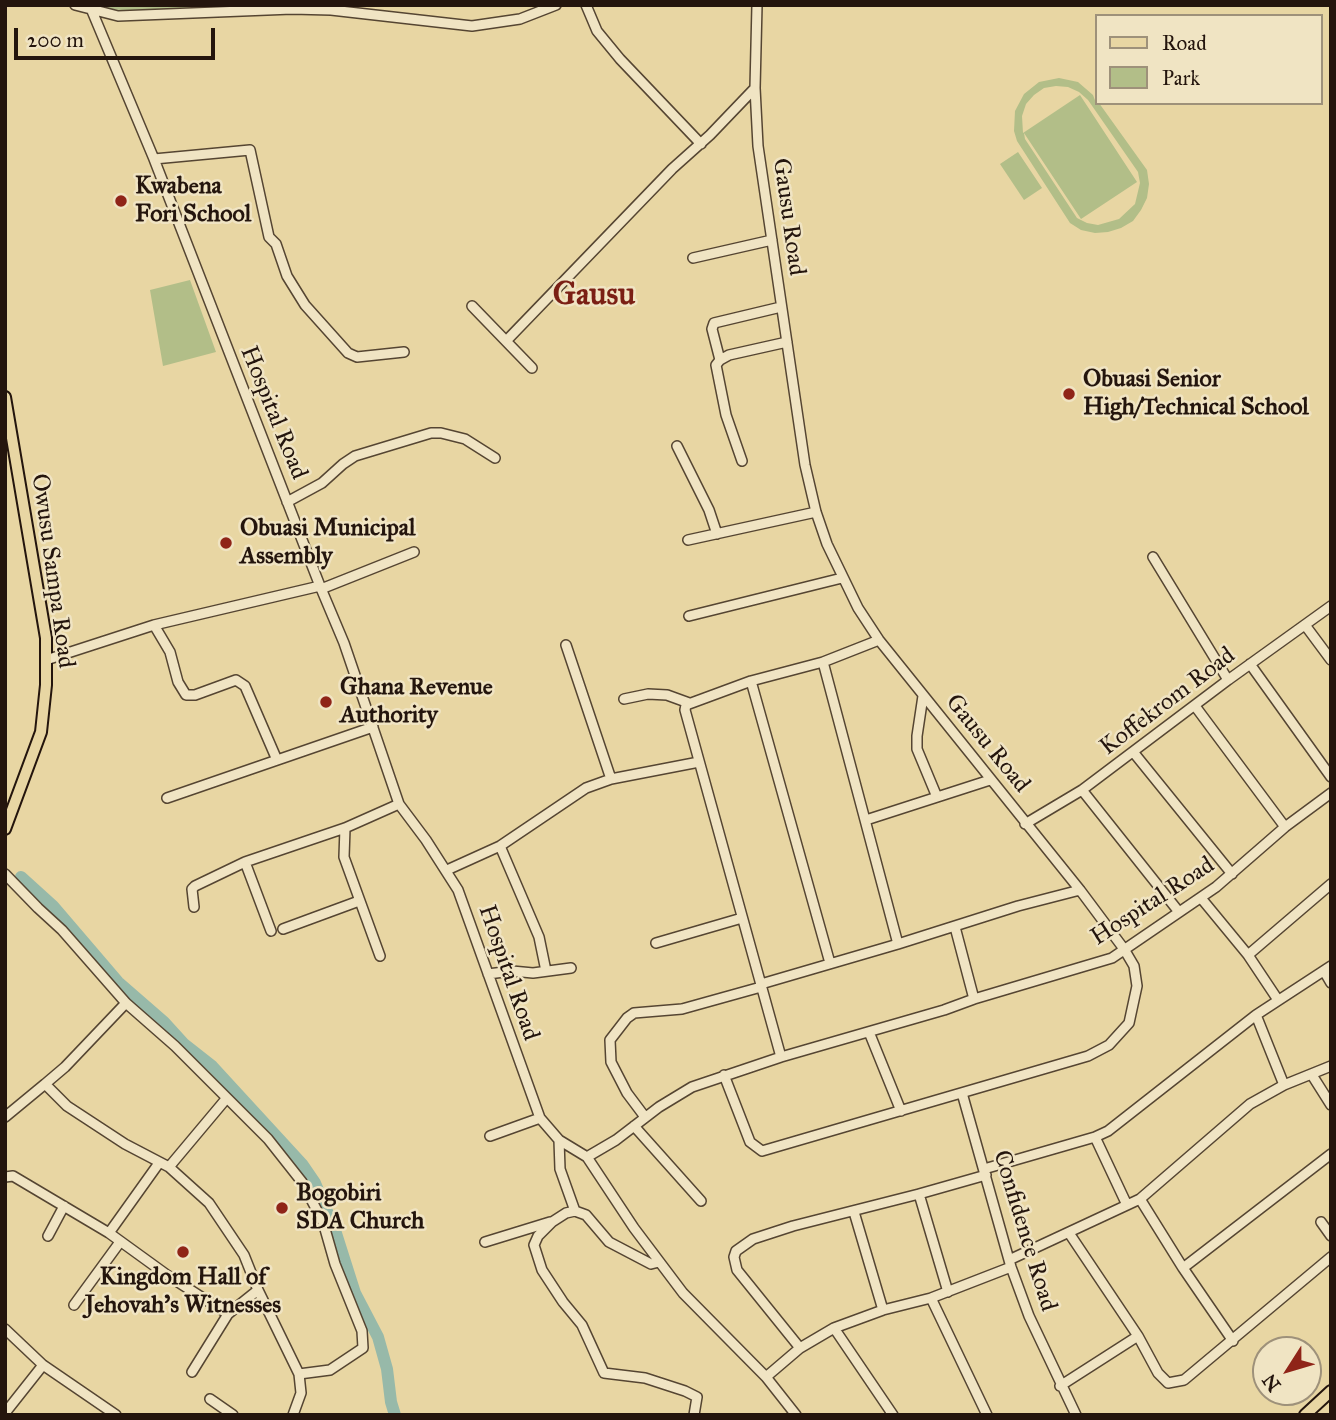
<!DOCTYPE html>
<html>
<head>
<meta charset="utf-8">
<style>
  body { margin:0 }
  #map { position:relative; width:1336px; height:1420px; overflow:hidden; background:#e8d6a3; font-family:"IM FELL Great Primer",serif }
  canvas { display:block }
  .frame { position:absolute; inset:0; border:7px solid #24150d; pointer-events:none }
  .legend { position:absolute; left:1095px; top:14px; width:228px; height:91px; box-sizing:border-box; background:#f0e4c3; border:2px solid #9e917a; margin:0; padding:9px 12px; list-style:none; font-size:21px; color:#24150d }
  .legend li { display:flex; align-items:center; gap:14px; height:35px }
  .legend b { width:35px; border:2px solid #9e917a }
  .north { position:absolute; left:1252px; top:1336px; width:70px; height:70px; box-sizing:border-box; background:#f0e4c3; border:2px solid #9e917a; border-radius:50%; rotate:233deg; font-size:19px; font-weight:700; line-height:28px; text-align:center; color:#24150d }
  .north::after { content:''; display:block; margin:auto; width:24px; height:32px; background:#8f2418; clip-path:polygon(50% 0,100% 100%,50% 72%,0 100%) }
  .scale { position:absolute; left:14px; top:28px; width:201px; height:32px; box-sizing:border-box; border:4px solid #24150d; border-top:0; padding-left:9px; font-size:21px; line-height:24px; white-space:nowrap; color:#24150d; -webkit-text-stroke:5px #f0e4c3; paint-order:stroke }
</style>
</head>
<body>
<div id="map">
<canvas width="1336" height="1420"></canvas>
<div class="frame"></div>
<ul class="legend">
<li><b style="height:9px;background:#e8d6a3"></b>Road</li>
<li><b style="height:19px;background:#b2be88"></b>Park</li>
</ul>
<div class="north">N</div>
<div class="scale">200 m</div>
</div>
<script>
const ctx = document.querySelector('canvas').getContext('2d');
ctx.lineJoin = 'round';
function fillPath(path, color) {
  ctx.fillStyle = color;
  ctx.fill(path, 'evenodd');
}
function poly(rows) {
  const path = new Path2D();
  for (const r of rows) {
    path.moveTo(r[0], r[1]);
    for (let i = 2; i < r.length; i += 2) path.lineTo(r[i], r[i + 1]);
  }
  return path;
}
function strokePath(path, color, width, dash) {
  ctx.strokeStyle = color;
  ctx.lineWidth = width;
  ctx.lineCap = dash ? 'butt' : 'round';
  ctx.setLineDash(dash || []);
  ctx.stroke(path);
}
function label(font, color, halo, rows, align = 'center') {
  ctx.font = font + ' "IM FELL Great Primer",serif';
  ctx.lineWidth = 5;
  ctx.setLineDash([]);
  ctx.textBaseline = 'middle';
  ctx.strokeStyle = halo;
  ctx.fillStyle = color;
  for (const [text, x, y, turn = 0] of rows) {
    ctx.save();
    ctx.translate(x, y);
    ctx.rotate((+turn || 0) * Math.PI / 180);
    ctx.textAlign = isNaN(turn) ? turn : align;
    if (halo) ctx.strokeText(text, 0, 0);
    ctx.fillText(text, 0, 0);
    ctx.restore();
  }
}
fillPath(poly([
  [94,5,228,5,154,12,106,9],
  [1059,78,1078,82,1093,95,1096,103,1099,103,1147,170,1149,184,1147,198,1141,210,1133,221,1121,228,1108,232,1095,233,1081,230,1070,223,1017,141,1014,131,1015,111,1024,94,1039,82],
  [1056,86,1068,87,1079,92,1088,100,1138,172,1140,183,1135,204,1119,219,1098,225,1087,223,1077,218,1025,139,1024,133,1081,219,1137,182,1080,95,1023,133,1022,116,1026,104,1034,95,1044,88],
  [1018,152,1042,188,1024,200,1000,164],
  [190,280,216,352,163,366,150,290]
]), '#b2be88');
strokePath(poly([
  [21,877,53,906,118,982,164,1022,184,1044,212,1066,302,1164,315,1183,335,1230,355,1293,378,1337,387,1369,391,1402,395,1415]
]), '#97b9a9', 12);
const minor = poly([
  [75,5,118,16,292,9,331,10,472,26,520,19,556,5],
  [586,5,597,31,620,59,701,144],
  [92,11,154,159,320,586,344,643,399,804,426,840,458,890,540,1118,559,1140,587,1157],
  [154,159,250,150,269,237,276,244,287,276,305,305,348,353,357,357,404,352],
  [693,258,772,240],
  [472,306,532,368],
  [506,341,672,169,710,135,755,88],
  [720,360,712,329,714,323,781,307],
  [677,446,709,510,717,534],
  [742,461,726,415,716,365,720,360,729,355,787,342],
  [287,502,322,483,343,464,355,456,431,433,441,433,465,439,495,458],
  [688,540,816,512],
  [1153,557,1228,680],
  [321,589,414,552],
  [689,616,842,578],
  [154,625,170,652,178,682,186,695,195,695,236,680,245,686,277,760],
  [1305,625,1331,660],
  [566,645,611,779],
  [46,660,154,625,320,586],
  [1250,664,1331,777],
  [751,681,830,963],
  [923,696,917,736,917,749,937,797],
  [624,699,648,694,667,695,689,703],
  [1195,706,1285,827],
  [1134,753,1232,874],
  [1082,790,1179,912],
  [167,798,373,727],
  [866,820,990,780],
  [1025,824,1082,790,1228,680,1331,606],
  [345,828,344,857,380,956],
  [500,846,539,937,546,971],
  [245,862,271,931],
  [447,870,500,846,586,788,611,779,699,762],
  [5,874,38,908,62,930,126,1003,175,1046,268,1139,302,1182,323,1222,335,1264,362,1331,363,1348,330,1370,299,1374,258,1290],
  [1201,898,1248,955,1278,1000],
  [194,907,192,889,195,886,245,862,345,828,399,804],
  [955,927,974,999],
  [283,929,359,901],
  [656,943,742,918],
  [898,944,1018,906,1080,890],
  [1248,955,1331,884],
  [1324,971,1331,983],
  [488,974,512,971,533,973,571,968],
  [761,984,898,944,823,662],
  [869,1032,901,1111],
  [781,1057,685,710,686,705,751,681,823,662,879,640],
  [724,1075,750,1142,762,1151,1088,1056,1109,1045,1129,1023,1137,986,1134,966,1124,949,1080,890,879,640,858,608,827,544,816,512,805,465,758,146,755,88,757,5],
  [1312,1075,1331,1105],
  [1284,1085,1256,1015,1331,966],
  [962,1093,1011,1267,1029,1316,1076,1415],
  [5,1117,45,1084],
  [645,1117,627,1093,611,1062,610,1040,627,1018,634,1013,682,1009,761,987],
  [634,1126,701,1201],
  [490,1136,540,1118],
  [1095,1137,1127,1205],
  [559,1140,560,1169,575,1211],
  [587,1157,616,1140,659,1107,692,1087,781,1057,944,1010,974,999,1112,958,1216,887,1285,827,1331,793],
  [587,1157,634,1228,683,1293,766,1377,796,1415],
  [169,1167,226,1099],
  [984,1169,1095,1137,1108,1131,1256,1015],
  [5,1177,13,1176,109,1233,167,1275,228,1314,258,1290,244,1255,209,1203,169,1167,125,1144,67,1106,45,1084,65,1067,126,1003],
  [919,1194,986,1175],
  [1140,1199,1183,1268,1233,1341],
  [854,1212,883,1310],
  [1321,1222,1331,1236],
  [109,1233,159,1163],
  [1069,1233,1138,1336,1158,1373,1168,1383,1184,1380,1331,1257],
  [48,1236,64,1206],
  [485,1242,550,1222],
  [1009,1260,1140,1199,1250,1104,1284,1085,1331,1066],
  [659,1262,651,1264,609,1242,586,1215,575,1211,566,1213,552,1222,538,1236,534,1245,542,1270,563,1302,582,1325,604,1373,645,1378,685,1391,697,1397,694,1415],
  [1183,1268,1331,1154],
  [931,1298,987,1415],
  [74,1305,120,1242],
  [834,1328,893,1415],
  [5,1329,43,1365,116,1415],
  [800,1348,737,1270,734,1257,736,1251,753,1239,793,1226,919,1194,948,1292],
  [192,1372,228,1314],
  [766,1377,800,1348,834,1328,883,1310,931,1298,1011,1267],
  [1060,1386,1138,1336],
  [210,1399,233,1415],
  [5,1413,43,1365],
  [293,1415,301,1393,299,1374]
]);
const major = poly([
  [5,397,46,638,46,685,41,732,5,829],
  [1305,1415,1331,1391]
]);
strokePath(minor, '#554532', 12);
strokePath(major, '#24150d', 14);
strokePath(minor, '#f0e4c3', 9);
strokePath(major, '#e8d6a3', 10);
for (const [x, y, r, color] of [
  [121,201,7,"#8f2418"],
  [1069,394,7,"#8f2418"],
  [226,543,7,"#8f2418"],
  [326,702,7,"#8f2418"],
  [282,1208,7,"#8f2418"],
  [183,1252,7,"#8f2418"]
]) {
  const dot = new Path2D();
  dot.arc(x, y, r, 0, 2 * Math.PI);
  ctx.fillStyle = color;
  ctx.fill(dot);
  strokePath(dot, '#f0e4c3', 2.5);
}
label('bold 24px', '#24150d', '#f0e4c3', [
  ["Kwabena",135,187],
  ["Fori School",135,215],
  ["Obuasi Senior",1083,380],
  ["High/Technical School",1083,408],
  ["Obuasi Municipal",240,529],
  ["Assembly",240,557],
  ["Ghana Revenue",340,688],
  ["Authority",340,716],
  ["Bogobiri",296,1194],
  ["SDA Church",296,1222],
  ["Kingdom Hall of",183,1278,"center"],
  ["Jehovah's Witnesses",183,1306,"center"]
], 'left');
label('24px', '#24150d', '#f0e4c3', [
  ["Gausu Road",788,217,82],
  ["Hospital Road",273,413,68],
  ["Owusu Sampa Road",52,571,82],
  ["Koffekrom Road",1168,702,-37],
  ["Gausu Road",987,744,51],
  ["Hospital Road",1153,902,-33],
  ["Hospital Road",508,973,71],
  ["Confidence Road",1024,1231,73]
]);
label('bold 32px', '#7a1f14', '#f0e4c3', [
  ["Gausu",594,296]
]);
</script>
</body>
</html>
